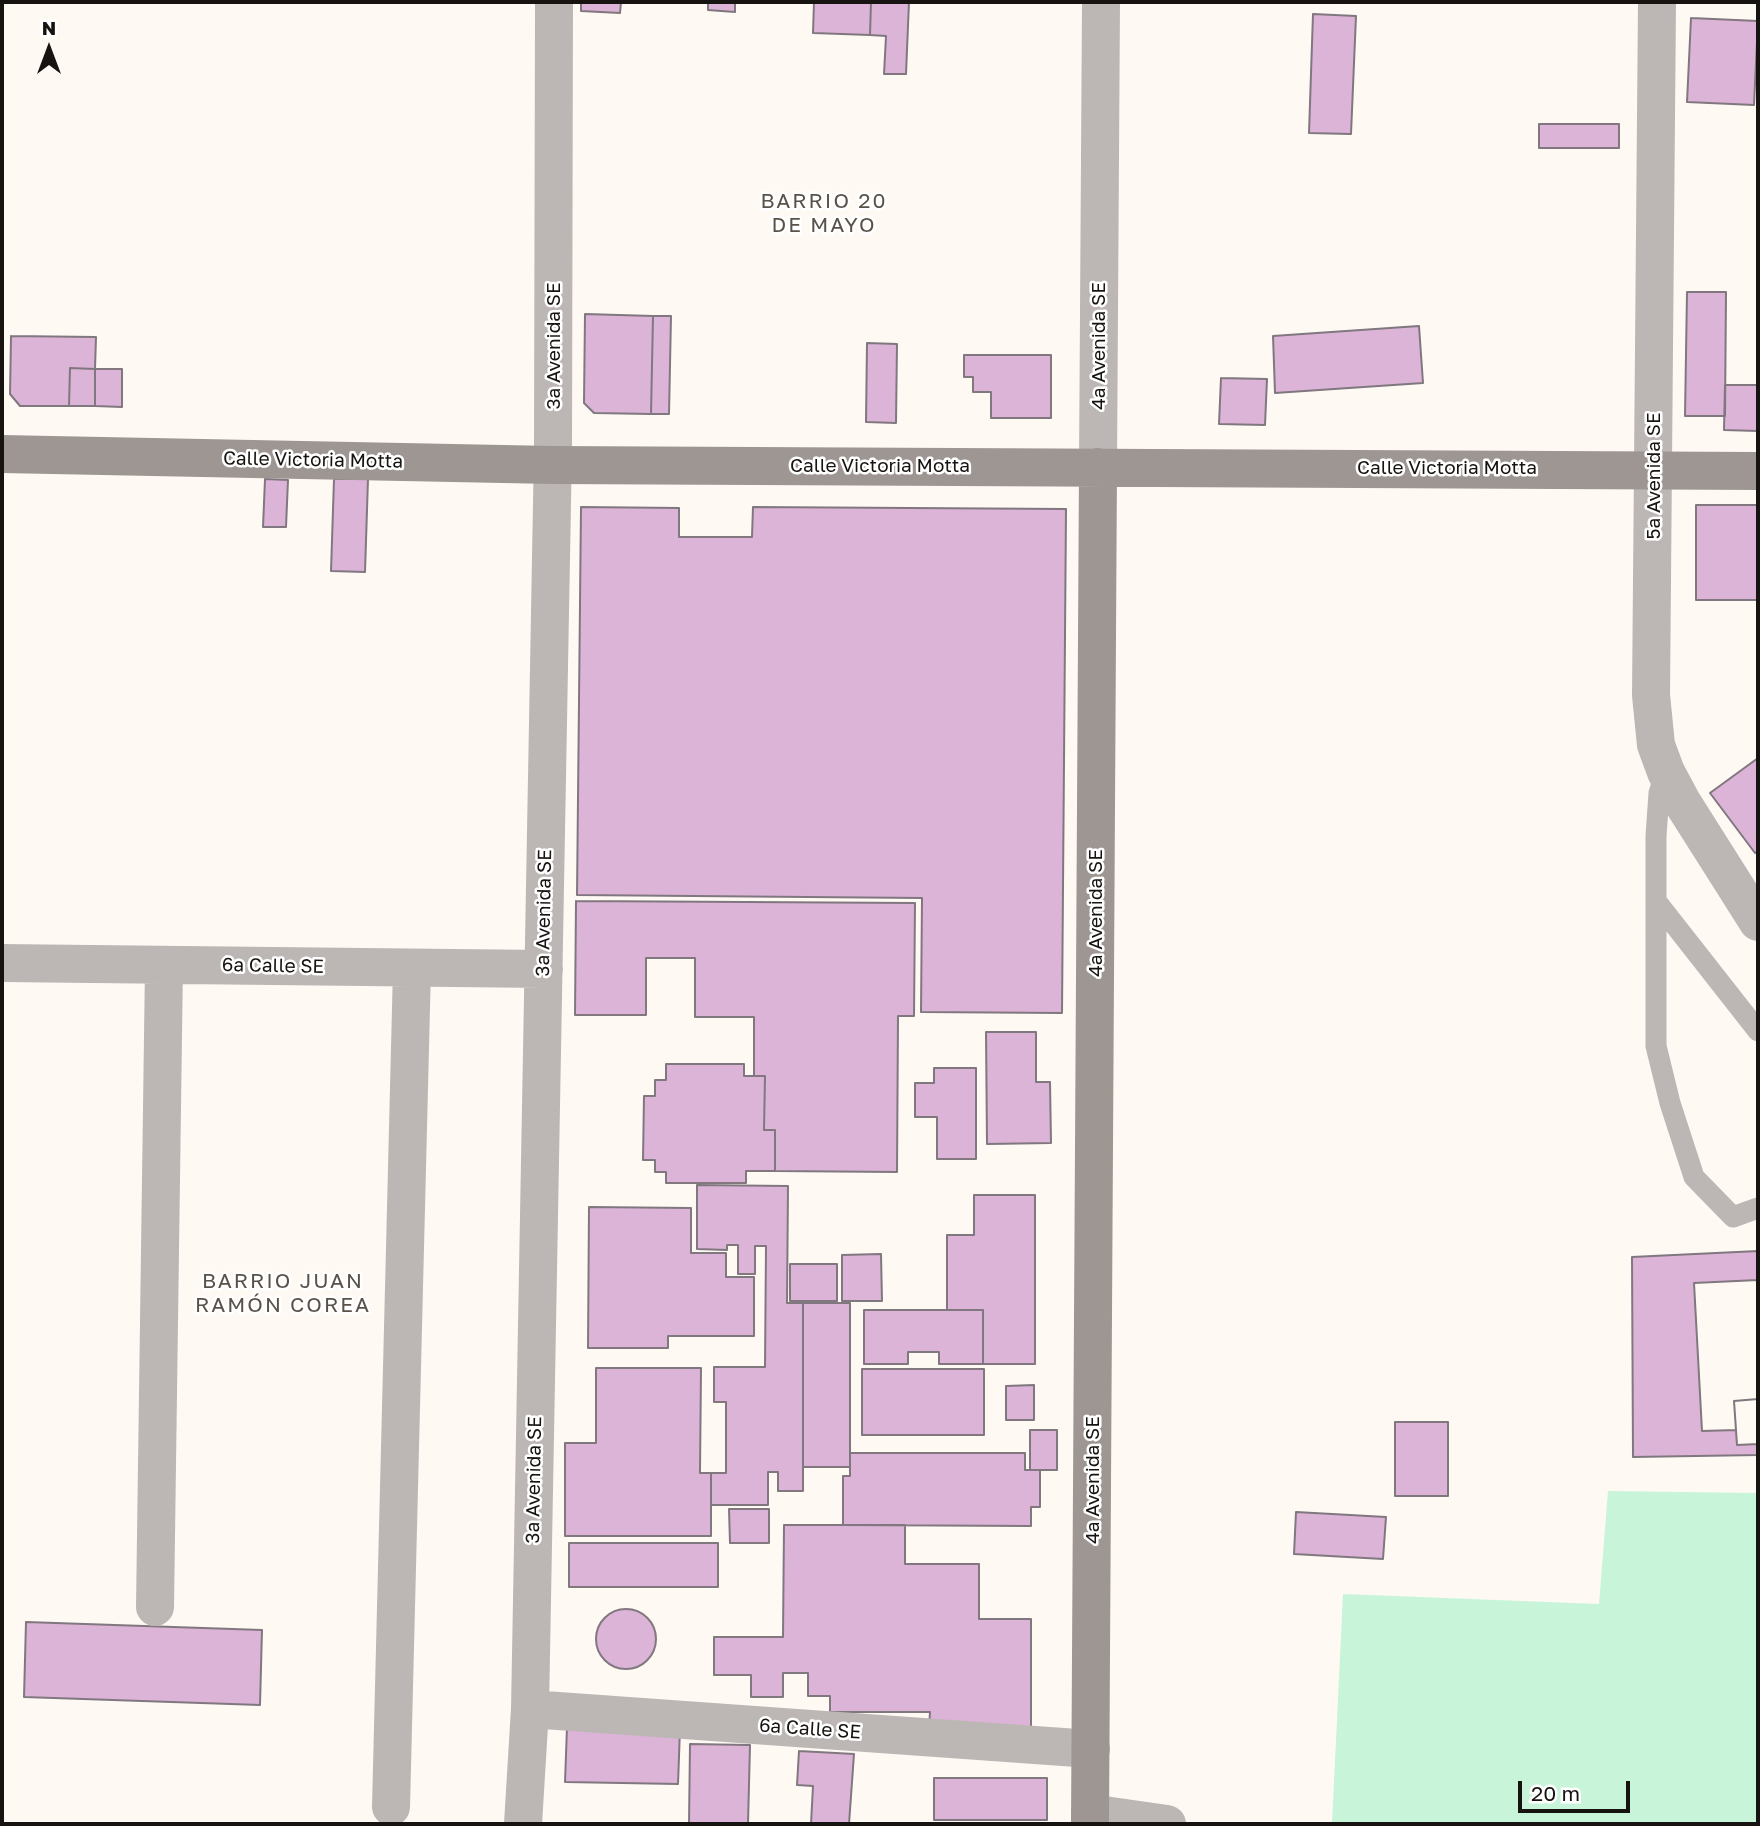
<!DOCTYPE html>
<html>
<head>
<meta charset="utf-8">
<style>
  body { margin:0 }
  #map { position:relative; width:1760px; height:1826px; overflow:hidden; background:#fff9f4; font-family:"Golos Text",sans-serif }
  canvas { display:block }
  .frame { position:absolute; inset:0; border:4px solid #161310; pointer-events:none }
  .north { position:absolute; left:14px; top:14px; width:70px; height:70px; -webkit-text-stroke:5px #fff; paint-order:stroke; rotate:0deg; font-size:19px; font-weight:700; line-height:28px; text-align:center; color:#161310 }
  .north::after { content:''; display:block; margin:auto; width:24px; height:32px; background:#161310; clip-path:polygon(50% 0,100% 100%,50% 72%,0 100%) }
  .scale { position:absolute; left:1518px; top:1781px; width:112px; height:32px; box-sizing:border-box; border:4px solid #161310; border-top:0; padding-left:9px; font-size:21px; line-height:24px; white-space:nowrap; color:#161310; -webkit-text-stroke:5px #fff; paint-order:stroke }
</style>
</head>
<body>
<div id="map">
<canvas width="1760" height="1826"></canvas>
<div class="frame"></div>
<div class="north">N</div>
<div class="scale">20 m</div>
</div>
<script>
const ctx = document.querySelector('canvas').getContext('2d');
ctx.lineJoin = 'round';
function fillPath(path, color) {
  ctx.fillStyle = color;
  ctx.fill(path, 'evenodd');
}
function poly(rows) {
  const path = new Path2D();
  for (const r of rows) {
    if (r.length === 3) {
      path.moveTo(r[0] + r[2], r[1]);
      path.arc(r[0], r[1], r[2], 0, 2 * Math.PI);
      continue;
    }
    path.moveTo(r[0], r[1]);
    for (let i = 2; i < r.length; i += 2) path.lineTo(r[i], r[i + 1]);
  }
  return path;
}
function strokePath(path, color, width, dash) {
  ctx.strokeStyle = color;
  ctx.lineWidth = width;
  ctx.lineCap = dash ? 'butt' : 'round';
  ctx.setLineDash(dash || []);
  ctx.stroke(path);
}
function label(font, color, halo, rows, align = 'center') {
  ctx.font = font + ' "Golos Text",sans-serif';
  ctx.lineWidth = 5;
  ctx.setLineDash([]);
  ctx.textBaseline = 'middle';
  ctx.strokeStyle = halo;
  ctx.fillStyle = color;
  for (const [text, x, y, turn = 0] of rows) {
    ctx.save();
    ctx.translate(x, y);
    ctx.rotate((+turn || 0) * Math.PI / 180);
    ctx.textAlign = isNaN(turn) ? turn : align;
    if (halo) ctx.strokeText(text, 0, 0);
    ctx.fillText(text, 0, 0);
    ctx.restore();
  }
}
fillPath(poly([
  [1608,1491,1758,1493,1758,1824,1332,1824,1343,1594,1599,1604]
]), '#c8f4da');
const building = poly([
  [581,2,621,2,620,13,581,11,581,2],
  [708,2,735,2,735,12,708,10,708,2],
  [814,2,871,2,870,35,813,33,814,2],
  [871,2,909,2,906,74,884,74,886,36,870,35,871,2],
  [1313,14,1356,16,1351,134,1309,133,1313,14],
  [1691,18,1758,21,1754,105,1687,102,1691,18],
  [1539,124,1619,124,1619,148,1539,148,1539,124],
  [1687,292,1726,292,1725,416,1685,416,1687,292],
  [585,314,653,316,651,414,594,413,584,403,585,314],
  [653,316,671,316,669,414,651,414,653,316],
  [1419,326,1423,383,1275,393,1273,336,1419,326],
  [11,336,96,337,95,369,70,368,69,406,20,406,10,394,11,336],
  [867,343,897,344,896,423,866,422,867,343],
  [964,355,1051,355,1051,418,991,418,991,392,973,392,973,377,964,377,964,355],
  [70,368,95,369,95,406,69,406,70,368],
  [95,369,122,369,122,407,95,406,95,369],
  [1221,378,1267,379,1265,425,1219,424,1221,378],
  [1725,385,1758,385,1758,431,1724,430,1725,385],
  [265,479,288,480,286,527,263,527,265,479],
  [334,479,368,479,365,572,331,571,334,479],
  [1696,505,1758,505,1758,600,1696,600,1696,505],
  [581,507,679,508,679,537,752,537,753,507,1066,509,1062,1013,921,1012,922,898,577,895,581,507],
  [1758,758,1758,851,1755,853,1710,793,1758,758],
  [576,901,915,903,914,1016,898,1016,897,1172,775,1171,775,1130,764,1130,765,1076,754,1076,754,1017,695,1017,695,958,646,958,646,1015,575,1015,576,901],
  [986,1032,1036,1032,1036,1082,1050,1082,1051,1143,987,1144,986,1032],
  [666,1064,744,1064,744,1076,765,1076,764,1130,775,1130,775,1171,746,1171,746,1183,666,1183,666,1172,655,1172,655,1160,643,1160,644,1096,655,1096,655,1080,666,1080,666,1064],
  [934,1068,976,1068,976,1159,937,1159,937,1117,915,1117,915,1083,934,1083,934,1068],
  [697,1185,788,1186,787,1303,803,1303,803,1491,778,1491,778,1472,768,1472,768,1505,711,1505,711,1473,726,1473,726,1402,714,1402,714,1367,765,1367,766,1246,755,1246,755,1274,738,1274,738,1245,727,1245,727,1250,697,1249,697,1185],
  [974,1195,1035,1195,1035,1364,983,1364,983,1310,947,1310,947,1235,974,1235,974,1195],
  [589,1207,691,1208,691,1253,726,1253,726,1277,754,1277,754,1336,668,1336,668,1348,588,1348,589,1207],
  [1758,1251,1758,1455,1633,1457,1632,1257,1758,1251],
  [881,1254,882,1301,842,1301,842,1255,881,1254],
  [790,1264,837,1264,837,1301,790,1301,790,1264],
  [1758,1280,1758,1399,1734,1401,1736,1430,1702,1431,1694,1283,1758,1280],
  [803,1303,850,1303,850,1467,803,1467,803,1303],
  [864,1310,983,1310,983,1364,939,1364,939,1352,908,1352,908,1364,864,1364,864,1310],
  [596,1368,701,1368,700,1473,711,1473,711,1536,565,1536,565,1443,596,1443,596,1368],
  [862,1369,984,1369,984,1435,862,1435,862,1369],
  [1034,1385,1034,1420,1006,1420,1006,1386,1034,1385],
  [1758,1399,1758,1444,1737,1445,1734,1401,1758,1399],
  [1395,1422,1448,1422,1448,1496,1395,1496,1395,1422],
  [1030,1430,1057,1430,1057,1470,1030,1470,1030,1430],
  [850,1453,1025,1453,1025,1470,1040,1470,1040,1507,1031,1507,1031,1526,843,1525,843,1476,850,1476,850,1453],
  [729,1509,769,1509,769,1543,730,1543,729,1509],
  [1296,1512,1386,1517,1383,1559,1294,1554,1296,1512],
  [784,1525,905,1525,905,1564,979,1564,979,1619,1031,1619,1031,1728,929,1728,930,1712,830,1712,830,1696,808,1696,808,1673,783,1673,783,1697,751,1697,751,1675,714,1675,714,1637,783,1637,784,1525],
  [569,1543,718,1543,718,1587,569,1587,569,1543],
  [626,1639,30],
  [26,1622,262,1630,260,1705,24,1697,26,1622],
  [567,1727,680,1729,678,1784,565,1782,567,1727],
  [690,1744,750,1745,748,1824,689,1824,690,1744],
  [799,1751,854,1754,849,1824,811,1824,813,1786,797,1785,799,1751],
  [934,1778,1047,1778,1047,1820,934,1820,934,1778]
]);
fillPath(building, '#dcb4d7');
strokePath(building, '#80777f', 2);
strokePath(poly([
  [1666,772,1659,793,1656,836,1656,1046,1670,1103,1694,1177,1733,1217,1758,1208],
  [1656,901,1758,1031]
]), '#bcb7b5', 21);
strokePath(poly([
  [1657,2,1651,695,1656,745,1666,772,1682,802,1758,922],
  [1098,467,1101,2],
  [2,963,544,969],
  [155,1607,164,965],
  [530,1709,1091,1749],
  [391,1807,412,968],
  [1090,1813,1167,1824],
  [523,1824,530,1709,553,448,554,2]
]), '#bcb7b5', 38);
strokePath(poly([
  [2,454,553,465,1758,471],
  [1090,1824,1098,467]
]), '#9e9693', 38);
label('19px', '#161310', '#fff', [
  ["3a Avenida SE",554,346,-90],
  ["4a Avenida SE",1099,346,-90],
  ["Calle Victoria Motta",313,460,1],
  ["Calle Victoria Motta",880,466],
  ["Calle Victoria Motta",1447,468],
  ["5a Avenida SE",1654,476,-90],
  ["3a Avenida SE",544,913,-89],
  ["4a Avenida SE",1096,913,-90],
  ["6a Calle SE",273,966,1],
  ["3a Avenida SE",534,1480,-89],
  ["4a Avenida SE",1093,1480,-90],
  ["6a Calle SE",810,1729,4]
]);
ctx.letterSpacing = '2px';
label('21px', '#595249', '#fff', [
  ["BARRIO 20",824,201],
  ["DE MAYO",824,225],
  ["BARRIO JUAN",283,1281],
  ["RAMÓN COREA",283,1305]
]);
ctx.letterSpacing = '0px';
</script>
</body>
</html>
